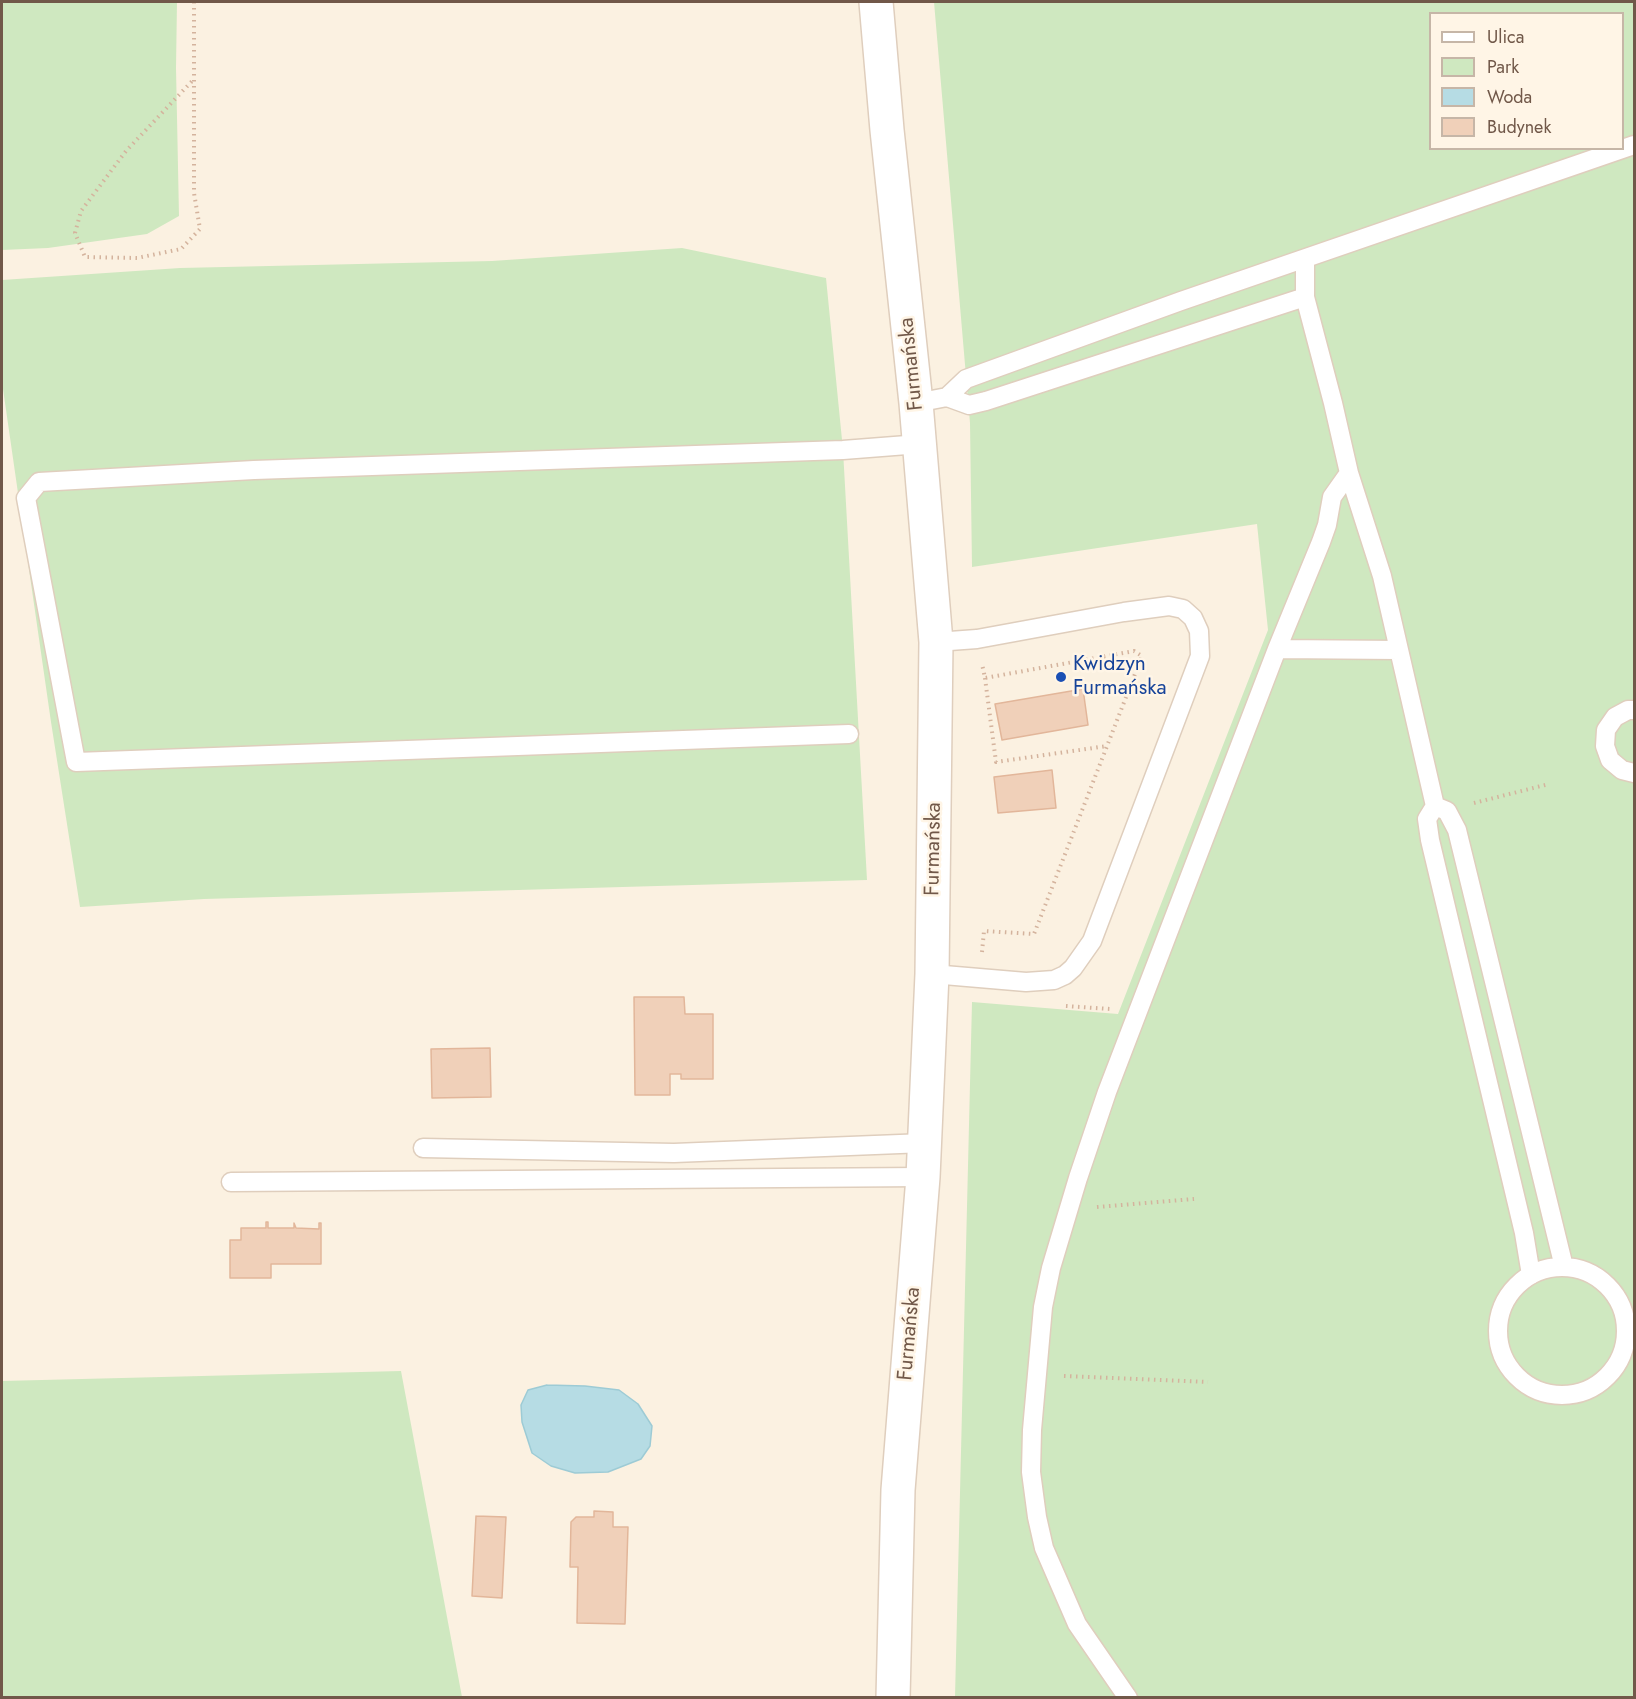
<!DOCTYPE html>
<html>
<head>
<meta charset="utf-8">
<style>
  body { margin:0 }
  #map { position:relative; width:1636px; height:1699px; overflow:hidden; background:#fbf1e1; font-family:Jost,sans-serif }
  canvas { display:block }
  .frame { position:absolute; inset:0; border:3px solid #715849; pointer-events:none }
  .legend { position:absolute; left:1429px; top:12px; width:195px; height:138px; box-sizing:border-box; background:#fff5e6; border:2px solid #c6b6a7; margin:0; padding:8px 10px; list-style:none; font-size:18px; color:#715849 }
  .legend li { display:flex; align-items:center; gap:12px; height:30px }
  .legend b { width:30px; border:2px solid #c6b6a7 }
</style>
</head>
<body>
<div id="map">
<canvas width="1636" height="1699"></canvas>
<div class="frame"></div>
<ul class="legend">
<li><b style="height:8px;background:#fff"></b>Ulica</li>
<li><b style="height:16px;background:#cfe8c0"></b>Park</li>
<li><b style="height:16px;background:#b6dce4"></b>Woda</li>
<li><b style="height:16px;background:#f0d0b9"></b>Budynek</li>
</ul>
</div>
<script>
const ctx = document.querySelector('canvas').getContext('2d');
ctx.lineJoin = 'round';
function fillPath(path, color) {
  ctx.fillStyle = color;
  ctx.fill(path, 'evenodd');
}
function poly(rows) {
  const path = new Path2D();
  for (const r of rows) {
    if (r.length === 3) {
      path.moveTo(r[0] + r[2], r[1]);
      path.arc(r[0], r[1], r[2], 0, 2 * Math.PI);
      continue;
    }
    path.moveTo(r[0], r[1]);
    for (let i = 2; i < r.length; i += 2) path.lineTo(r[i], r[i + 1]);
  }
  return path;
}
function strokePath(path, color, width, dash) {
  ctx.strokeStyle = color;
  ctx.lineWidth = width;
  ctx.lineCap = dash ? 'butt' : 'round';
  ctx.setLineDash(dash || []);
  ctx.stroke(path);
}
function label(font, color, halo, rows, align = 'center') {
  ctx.font = font + ' Jost,sans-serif';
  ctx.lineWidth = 5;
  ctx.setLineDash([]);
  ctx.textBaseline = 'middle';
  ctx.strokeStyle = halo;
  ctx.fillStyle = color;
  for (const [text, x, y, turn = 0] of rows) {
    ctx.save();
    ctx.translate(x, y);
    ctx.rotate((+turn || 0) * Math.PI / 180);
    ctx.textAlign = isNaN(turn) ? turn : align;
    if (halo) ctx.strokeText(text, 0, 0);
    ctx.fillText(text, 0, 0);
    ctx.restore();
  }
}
fillPath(poly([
  [2,2,177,2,176,68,179,216,147,234,48,248,2,250],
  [934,2,1634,2,1634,1697,955,1697,972,1002,1118,1014,1268,630,1257,524,972,567,970,423],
  [1430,14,1622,14,1622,148,1430,148],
  [682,248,826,278,843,450,867,880,204,899,80,907,51,722,2,382,2,280,180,268,492,261],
  [401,1371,462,1697,2,1697,2,1381]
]), '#cfe8c0');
const water = poly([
  [547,1385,585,1386,619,1390,638,1404,652,1426,650,1446,641,1459,608,1472,575,1473,551,1466,532,1453,522,1422,521,1405,528,1390,547,1385]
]);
fillPath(water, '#b6dce4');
strokePath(water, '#9dcbd5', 1.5);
const building = poly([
  [1083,689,1088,725,1002,740,995,704,1083,689],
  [1052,770,1056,808,998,813,994,777,1052,770],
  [634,997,684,997,685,1014,713,1014,713,1079,681,1079,681,1074,670,1074,670,1095,635,1095,634,997],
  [490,1048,491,1097,432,1098,431,1049,490,1048],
  [266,1222,268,1222,268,1228,294,1228,294,1223,296,1228,319,1229,319,1223,321,1223,321,1264,271,1264,271,1278,230,1278,230,1240,241,1240,241,1228,266,1228,266,1222],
  [594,1511,613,1512,613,1527,628,1527,625,1624,577,1623,578,1567,570,1567,571,1522,576,1517,594,1517,594,1511],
  [476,1516,506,1517,502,1598,472,1596,476,1516]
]);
fillPath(building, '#f0d0b9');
strokePath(building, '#e2b69a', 1.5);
const service = poly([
  [1305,260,1305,297,1333,403,1349,473,1382,576,1435,806,1427,819,1430,840,1524,1233,1531,1275],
  [947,397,966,379,977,375,1181,301,1634,145],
  [916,403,947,397,969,405,986,401,1305,297],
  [1277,649,1399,650],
  [1634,710,1628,710,1615,717,1606,730,1605,746,1610,760,1622,770,1634,773],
  [849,734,76,762,26,498,39,482,254,470,843,450,920,444],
  [1435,806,1447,811,1457,830,1564,1267],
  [932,974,1026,982,1054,980,1065,975,1073,968,1092,941,1200,656,1199,631,1193,618,1183,609,1169,606,1124,612,977,639,936,642],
  [423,1148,674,1153,925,1143],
  [231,1182,923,1177],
  [1562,1331,64],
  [1128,1698,1077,1624,1044,1548,1037,1517,1031,1472,1032,1430,1043,1307,1051,1268,1078,1178,1107,1092,1277,649,1321,542,1327,525,1332,497,1349,473]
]);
const tertiary = poly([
  [876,2,887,130,916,403,936,642,932,974,923,1177,898,1490,893,1698]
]);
strokePath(service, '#dfcebd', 21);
strokePath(tertiary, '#dfcebd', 36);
strokePath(poly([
  [194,2,194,193,200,229,181,249,137,258,85,257,75,233,81,211,126,151,194,79],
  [985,678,996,762,1107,746],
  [1474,803,1549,784],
  [982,952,984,931,1034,934,1142,656,1134,651,985,678,982,664],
  [1066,1006,1110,1009],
  [1097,1207,1194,1199],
  [1064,1376,1208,1382]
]), '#d4b39d', 4, [1.5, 4.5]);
strokePath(service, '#fff', 18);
strokePath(tertiary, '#fff', 33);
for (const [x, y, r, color] of [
  [1061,677,6,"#1a4fb4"]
]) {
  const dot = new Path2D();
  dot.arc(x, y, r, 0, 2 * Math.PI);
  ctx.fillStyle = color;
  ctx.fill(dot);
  strokePath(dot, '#fff5e6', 2);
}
label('21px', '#715849', '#fff5e6', [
  ["Furmańska",912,364,-96],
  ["Furmańska",934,849,-89],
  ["Furmańska",910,1334,-85]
]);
label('21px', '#164399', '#fff5e6', [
  ["Kwidzyn",1073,665],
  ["Furmańska",1073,689]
], 'left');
</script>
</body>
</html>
